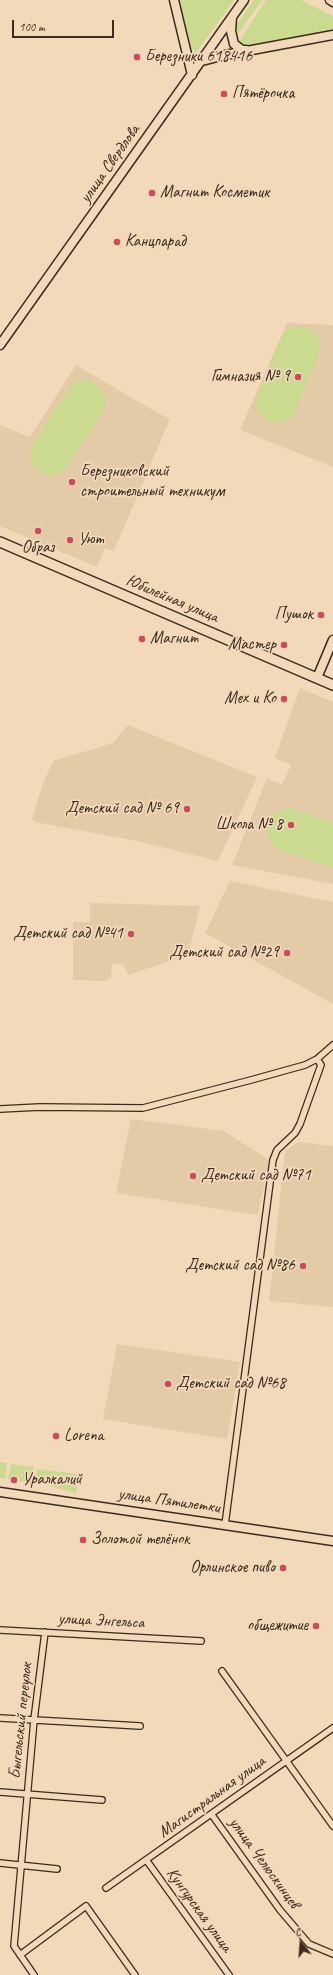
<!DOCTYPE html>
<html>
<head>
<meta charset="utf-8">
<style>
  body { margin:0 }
  #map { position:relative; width:333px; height:1975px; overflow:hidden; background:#f1d9b9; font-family:Caveat,sans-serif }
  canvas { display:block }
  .north { position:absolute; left:281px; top:1923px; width:40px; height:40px; -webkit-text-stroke:3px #f1d9b9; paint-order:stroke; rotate:343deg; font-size:11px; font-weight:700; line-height:16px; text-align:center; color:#3b2a1e }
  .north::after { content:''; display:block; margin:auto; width:14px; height:18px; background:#3b2a1e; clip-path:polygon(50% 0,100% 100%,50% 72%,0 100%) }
  .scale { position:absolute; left:12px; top:20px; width:102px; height:18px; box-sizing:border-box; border:2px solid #3b2a1e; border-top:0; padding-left:5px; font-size:12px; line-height:14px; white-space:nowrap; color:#3b2a1e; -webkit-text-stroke:3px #f1d9b9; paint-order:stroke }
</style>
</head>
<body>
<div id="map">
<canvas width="333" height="1975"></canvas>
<div class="north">С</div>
<div class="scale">100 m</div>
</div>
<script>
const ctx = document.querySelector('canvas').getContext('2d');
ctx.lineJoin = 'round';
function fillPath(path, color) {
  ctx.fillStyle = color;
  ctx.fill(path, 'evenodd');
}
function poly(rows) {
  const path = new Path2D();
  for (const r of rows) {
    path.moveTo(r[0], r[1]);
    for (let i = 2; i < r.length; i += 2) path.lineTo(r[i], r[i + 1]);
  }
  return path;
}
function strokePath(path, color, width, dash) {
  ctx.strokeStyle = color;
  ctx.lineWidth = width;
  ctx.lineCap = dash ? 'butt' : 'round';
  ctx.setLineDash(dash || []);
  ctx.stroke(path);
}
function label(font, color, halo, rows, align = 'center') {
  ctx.font = font + ' Caveat,sans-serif';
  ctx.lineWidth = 3.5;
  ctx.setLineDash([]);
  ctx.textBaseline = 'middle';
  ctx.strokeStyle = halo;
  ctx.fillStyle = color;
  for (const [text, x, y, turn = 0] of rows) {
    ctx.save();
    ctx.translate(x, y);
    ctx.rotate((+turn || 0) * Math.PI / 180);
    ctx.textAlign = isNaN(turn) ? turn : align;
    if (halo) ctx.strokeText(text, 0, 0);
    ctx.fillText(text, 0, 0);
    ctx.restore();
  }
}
fillPath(poly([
  [287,323,333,325,333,467,240,430],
  [76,365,149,408,170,419,114,551,105,548,97,567,0,526,0,425,30,437],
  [300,688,333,702,333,884,232,865,267,778,282,785,291,765,275,758],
  [128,725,257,777,218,861,142,842,35,822,32,819,43,784,53,761,113,743],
  [230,881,333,902,333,1004,205,933],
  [90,903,200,906,188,955,128,975,123,964,112,964,111,977,105,981,73,980,73,922,90,922],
  [131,1119,224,1131,269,1160,258,1215,116,1193],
  [298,1142,333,1146,333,1307,269,1301,285,1151],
  [117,1344,240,1362,227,1439,103,1419]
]), '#e4cba8');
fillPath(poly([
  [179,0,234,0,196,53,190,47],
  [254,0,262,0,235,38,235,27],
  [266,0,301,0,333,16,333,30,252,46,244,46,239,42],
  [299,326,308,328,315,333,320,341,320,350,294,414,287,420,278,422,269,421,262,415,257,408,256,399,283,334,290,328],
  [88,380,96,383,102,389,105,396,106,405,103,412,64,471,57,475,48,475,41,472,34,467,31,459,31,451,34,443,67,390,72,384,80,381],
  [290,808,333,823,333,868,276,848,270,842,268,834,270,819,275,813],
  [0,1462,7,1463,5,1479,0,1478],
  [11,1464,34,1467,32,1483,19,1481,20,1478,11,1476,11,1480,8,1479],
  [37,1469,79,1474,76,1493,36,1482]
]), '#cada8f');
const street = poly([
  [0,1109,40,1107,143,1108,251,1080,305,1065,317,1059,333,1045],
  [225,1525,273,1160,277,1150,295,1133,300,1124,321,1065,317,1059],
  [0,1630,201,1641],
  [222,1671,333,1826],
  [0,1718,140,1726],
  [0,1792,102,1800],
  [212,1815,280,1910,309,1944,333,1954],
  [147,1861,229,1975],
  [0,1863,57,1869],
  [106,1888,333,1728],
  [20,1955,86,1906,135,1975],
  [34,1975,14,1946,34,1720,45,1632]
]);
const secondary = poly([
  [174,0,192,75],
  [330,0,333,2],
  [232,17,231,31,234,44,242,50,246,50],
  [202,61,225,55,333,35],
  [0,345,244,0],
  [317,678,333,640],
  [0,1492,333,1541]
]);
const primary = poly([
  [0,542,333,685]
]);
strokePath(street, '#3b2a1e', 8);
strokePath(secondary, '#3b2a1e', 11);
strokePath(primary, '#3b2a1e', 12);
strokePath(street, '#f1d9b9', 5.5);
strokePath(secondary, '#f1d9b9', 8);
strokePath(primary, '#f1d9b9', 9);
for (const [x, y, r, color] of [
  [137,57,4,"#d1495b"],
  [224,94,4,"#d1495b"],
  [152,193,4,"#d1495b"],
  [117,242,4,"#d1495b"],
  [298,377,4,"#d1495b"],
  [72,482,4,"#d1495b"],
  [38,531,4,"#d1495b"],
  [70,540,4,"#d1495b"],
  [321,615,4,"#d1495b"],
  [142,639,4,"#d1495b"],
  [284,645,4,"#d1495b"],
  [284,699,4,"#d1495b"],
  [187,809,4,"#d1495b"],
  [291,825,4,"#d1495b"],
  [131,934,4,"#d1495b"],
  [287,953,4,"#d1495b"],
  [193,1176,4,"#d1495b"],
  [303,1266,4,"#d1495b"],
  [168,1384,4,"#d1495b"],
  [56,1436,4,"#d1495b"],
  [14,1480,4,"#d1495b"],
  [83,1540,4,"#d1495b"],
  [283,1568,4,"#d1495b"],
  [316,1626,4,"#d1495b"]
]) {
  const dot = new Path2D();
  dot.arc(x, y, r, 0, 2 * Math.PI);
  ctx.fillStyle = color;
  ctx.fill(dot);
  strokePath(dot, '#f1d9b9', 1.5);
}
label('17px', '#3b2a1e', '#f1d9b9', [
  ["Березники 618416",145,57],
  ["Пятёрочка",232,94],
  ["Магнит Косметик",160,193],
  ["Канцпарад",125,242],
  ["Гимназия № 9",290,377,"right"],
  ["Березниковский",80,472],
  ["строительный техникум",80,492],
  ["Уют",78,540],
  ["Образ",38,548,"center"],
  ["Пушок",313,615,"right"],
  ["Магнит",150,639],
  ["Мастер",276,645,"right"],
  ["Мех и Ко",276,699,"right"],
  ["Детский сад № 69",179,809,"right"],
  ["Школа № 8",283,825,"right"],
  ["Детский сад №41",123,934,"right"],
  ["Детский сад №29",279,953,"right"],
  ["Детский сад №71",201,1176],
  ["Детский сад №86",295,1266,"right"],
  ["Детский сад №68",176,1384],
  ["Lorena",64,1436],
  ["Уралкалий",22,1480],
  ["Золотой телёнок",91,1540],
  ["Орлинское пиво",275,1568,"right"],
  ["общежитие",308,1626,"right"]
], 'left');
label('17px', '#3b2a1e', '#f1d9b9', [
  ["улица Свердлова",110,164,-55],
  ["Юбилейная улица",172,599,23],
  ["улица Пятилетки",169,1501,8],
  ["улица Энгельса",101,1621,3],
  ["Быгельский переулок",21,1721,-84],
  ["Магистральная улица",212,1797,-36],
  ["улица Челюскинцев",264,1863,54],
  ["Кунгурская улица",199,1910,54]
]);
</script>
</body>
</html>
